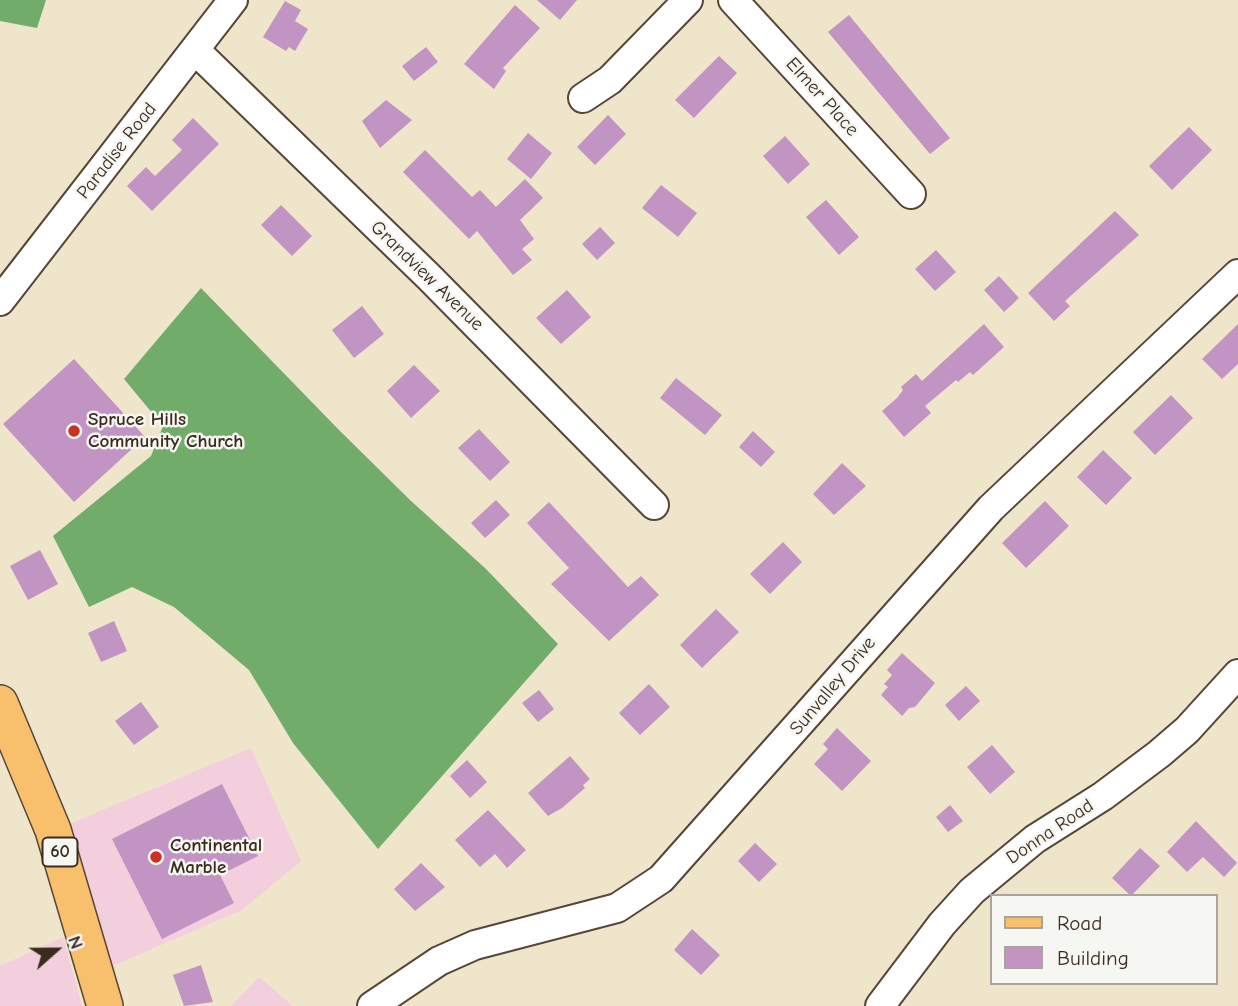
<!DOCTYPE html>
<html>
<head>
<meta charset="utf-8">
<style>
  body { margin:0 }
  #map { position:relative; width:1238px; height:1006px; overflow:hidden; background:#efe5cb; font-family:"Comic Neue",sans-serif }
  canvas { display:block }
  .legend { position:absolute; left:990px; top:894px; width:228px; height:91px; box-sizing:border-box; background:#f6f6f2; border:2px solid #aba49d; margin:0; padding:9px 12px; list-style:none; font-size:21px; color:#3b2a1e }
  .legend li { display:flex; align-items:center; gap:14px; height:35px }
  .legend b { width:35px; border:2px solid #aba49d }
  .north { position:absolute; left:21px; top:915px; width:70px; height:70px; -webkit-text-stroke:5px #f6f6f2; paint-order:stroke; rotate:69deg; font-size:19px; font-weight:700; line-height:28px; text-align:center; color:#3b2a1e }
  .north::after { content:''; display:block; margin:auto; width:24px; height:32px; background:#3b2a1e; clip-path:polygon(50% 0,100% 100%,50% 72%,0 100%) }
</style>
</head>
<body>
<div id="map">
<canvas width="1238" height="1006"></canvas>
<ul class="legend">
<li><b style="height:9px;background:#f8bf6c"></b>Road</li>
<li><b style="height:19px;background:#c194c4"></b>Building</li>
</ul>
<div class="north">N</div>
</div>
<script>
const ctx = document.querySelector('canvas').getContext('2d');
ctx.lineJoin = 'round';
function fillPath(path, color) {
  ctx.fillStyle = color;
  ctx.fill(path, 'evenodd');
}
function poly(rows) {
  const path = new Path2D();
  for (const r of rows) {
    path.moveTo(r[0], r[1]);
    for (let i = 2; i < r.length; i += 2) path.lineTo(r[i], r[i + 1]);
  }
  return path;
}
function strokePath(path, color, width, dash) {
  ctx.strokeStyle = color;
  ctx.lineWidth = width;
  ctx.lineCap = dash ? 'butt' : 'round';
  ctx.setLineDash(dash || []);
  ctx.stroke(path);
}
function label(font, color, halo, rows, align = 'center') {
  ctx.font = font + ' "Comic Neue",sans-serif';
  ctx.lineWidth = 5;
  ctx.setLineDash([]);
  ctx.textBaseline = 'middle';
  ctx.strokeStyle = halo;
  ctx.fillStyle = color;
  for (const [text, x, y, turn = 0] of rows) {
    ctx.save();
    ctx.translate(x, y);
    ctx.rotate((+turn || 0) * Math.PI / 180);
    ctx.textAlign = isNaN(turn) ? turn : align;
    if (halo) ctx.strokeText(text, 0, 0);
    ctx.fillText(text, 0, 0);
    ctx.restore();
  }
}
fillPath(poly([
  [251,748,301,861,242,910,110,967,67,825],
  [63,937,82,1006,0,1006,0,966],
  [259,977,293,1006,231,1006]
]), '#f3cfde');
fillPath(poly([
  [0,0,46,0,37,28,0,21],
  [201,288,338,429,410,500,486,569,558,644,378,849,293,743,249,670,174,607,132,587,89,607,53,536,151,456,163,426,124,379]
]), '#72ac6b');
fillPath(poly([
  [537,0,577,0,560,20],
  [285,1,301,10,295,21,308,29,295,51,289,47,286,51,263,37],
  [515,5,540,28,503,68,506,71,494,89,464,64],
  [849,15,950,138,930,154,828,32],
  [426,47,438,62,414,81,402,66],
  [719,56,737,73,694,118,675,100],
  [386,100,412,120,380,148,362,121],
  [608,115,626,134,595,165,577,147],
  [193,118,219,144,152,211,127,186,146,167,155,176,182,150,172,140],
  [1189,127,1212,150,1172,190,1149,166],
  [528,133,552,153,531,179,507,159],
  [785,136,810,164,788,184,763,156],
  [425,150,472,197,480,190,496,207,525,179,543,198,520,220,534,239,522,249,532,260,513,275,477,231,469,239,403,172],
  [661,185,697,213,678,237,642,208],
  [826,200,859,237,839,255,806,217],
  [281,205,312,236,292,256,261,225],
  [1115,211,1139,235,1065,301,1070,306,1054,321,1028,293],
  [600,227,615,243,597,260,582,244],
  [936,250,956,272,935,291,915,269],
  [999,276,1019,298,1004,312,984,290],
  [567,290,591,317,561,344,536,318],
  [362,306,384,334,354,358,332,330],
  [984,324,1004,347,973,375,970,372,958,382,956,380,925,406,931,413,904,437,882,411,897,398,903,390,901,387,916,374,922,381],
  [1238,324,1238,364,1222,379,1202,359],
  [74,359,145,437,74,502,3,424],
  [414,365,440,391,411,418,387,391],
  [676,378,722,415,705,435,660,398],
  [1171,395,1193,418,1155,455,1133,432],
  [479,429,510,462,490,481,458,448],
  [753,431,775,452,761,467,739,447],
  [1103,450,1132,478,1106,505,1077,477],
  [842,463,866,486,834,515,813,494],
  [496,500,510,515,485,538,471,523],
  [1045,501,1069,526,1026,568,1002,543],
  [549,502,628,587,641,576,659,595,609,641,551,584,569,568,527,523],
  [783,542,802,562,770,594,750,574],
  [40,550,58,584,28,600,10,566],
  [716,609,739,632,702,668,680,645],
  [114,621,127,651,101,662,88,633],
  [902,653,935,683,915,707,909,708,902,716,881,695,888,687,884,684,892,675,887,670],
  [649,684,670,707,640,735,619,713],
  [966,686,980,701,959,721,945,705],
  [539,690,554,709,538,722,522,703],
  [141,702,159,727,134,745,115,721],
  [837,728,871,761,842,791,814,764,828,749,823,744],
  [992,745,1015,772,990,794,967,767],
  [570,756,590,779,583,785,585,788,562,808,548,816,528,793],
  [467,760,487,782,470,798,450,776],
  [222,784,258,856,220,875,234,903,162,939,112,839],
  [950,805,963,821,948,832,936,817],
  [488,810,526,850,507,868,495,854,480,867,455,840],
  [1196,821,1237,863,1224,877,1203,857,1187,872,1167,852],
  [755,843,777,864,759,882,738,861],
  [1140,848,1160,866,1131,896,1112,878],
  [421,863,445,887,415,911,394,889],
  [692,929,720,955,701,975,674,950],
  [201,965,213,1002,184,1006,173,975]
]), '#c194c4');
const minor = poly([
  [733,0,911,194],
  [195,50,429,277,654,505],
  [583,98,610,80,688,0],
  [0,301,233,0],
  [372,1006,439,961,475,945,617,908,661,879,991,508,1238,274],
  [880,1006,942,924,972,891,1035,839,1103,796,1159,754,1187,730,1238,674]
]);
const major = poly([
  [0,703,53,830,105,1006]
]);
strokePath(minor, '#564638', 32);
strokePath(major, '#564638', 38);
strokePath(minor, '#fff', 28);
strokePath(major, '#f8bf6c', 35);
for (const [x, y, r, color] of [
  [74,431,7,"#c8321e"],
  [156,857,7,"#c8321e"]
]) {
  const dot = new Path2D();
  dot.arc(x, y, r, 0, 2 * Math.PI);
  ctx.fillStyle = color;
  ctx.fill(dot);
  strokePath(dot, '#f6f6f2', 2.5);
}
for (const [x, y, w] of [
  [60,852,35]
]) {
  const box = new Path2D();
  box.roundRect(x - w / 2, y - 14.5, w, 29, 5);
  ctx.fillStyle = '#f6f6f2';
  ctx.fill(box);
  strokePath(box, '#3b2a1e', 2);
}
label('bold 18px', '#3b2a1e', null, [
  ["60",60,852]
]);
label('19px', '#3b2a1e', '#f6f6f2', [
  ["Elmer Place",822,97,48],
  ["Paradise Road",117,151,-52],
  ["Grandview Avenue",427,276,44],
  ["Sunvalley Drive",833,686,-50],
  ["Donna Road",1050,832,-34]
]);
label('bold 19px', '#3b2a1e', '#f6f6f2', [
  ["Spruce Hills",88,420],
  ["Community Church",88,442],
  ["Continental",170,846],
  ["Marble",170,868]
], 'left');
</script>
</body>
</html>
